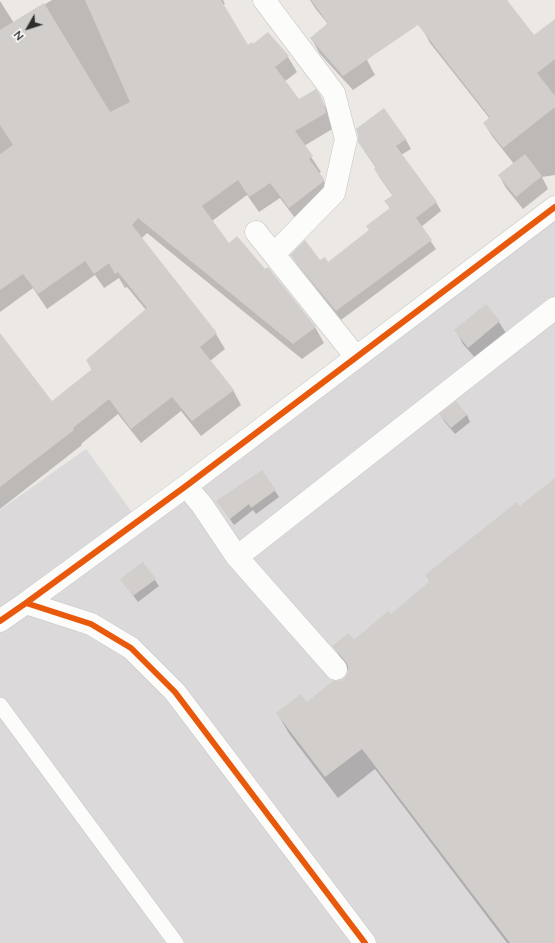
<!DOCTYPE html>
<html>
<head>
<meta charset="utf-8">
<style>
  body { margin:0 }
  #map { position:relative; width:555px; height:943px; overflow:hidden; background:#ece8e4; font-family:Lato,sans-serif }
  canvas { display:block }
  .north { position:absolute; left:8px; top:8px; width:40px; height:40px; -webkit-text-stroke:3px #fff; paint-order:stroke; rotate:231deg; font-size:11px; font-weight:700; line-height:16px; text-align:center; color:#2e2e2e }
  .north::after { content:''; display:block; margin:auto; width:14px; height:18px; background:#2e2e2e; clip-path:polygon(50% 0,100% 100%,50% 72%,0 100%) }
</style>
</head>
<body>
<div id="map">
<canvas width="555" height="943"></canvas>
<div class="north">N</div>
</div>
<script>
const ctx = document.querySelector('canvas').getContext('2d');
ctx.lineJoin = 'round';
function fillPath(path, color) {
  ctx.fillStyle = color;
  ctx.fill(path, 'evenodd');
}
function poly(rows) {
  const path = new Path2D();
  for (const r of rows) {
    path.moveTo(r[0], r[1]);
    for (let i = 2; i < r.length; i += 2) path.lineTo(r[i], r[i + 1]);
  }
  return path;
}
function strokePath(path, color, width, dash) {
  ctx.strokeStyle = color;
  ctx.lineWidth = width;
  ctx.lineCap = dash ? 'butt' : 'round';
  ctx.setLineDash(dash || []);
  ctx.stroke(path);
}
fillPath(poly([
  [555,212,555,943,0,943,0,510,86,449,134,515]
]), '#dcd9db');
fillPath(poly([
  [52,0,223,0,225,4,223,5,248,46,253,45,288,57,297,72,284,82,298,101,322,101,331,117,334,128,304,146,321,172,319,173,333,195,298,222,280,198,259,212,247,195,212,221,229,245,315,327,324,343,302,359,147,233,141,239,216,334,225,349,210,361,233,390,241,405,201,436,181,411,141,443,118,414,81,444,82,445,0,509,0,335,52,402,92,370,87,361,146,310,127,287,125,288,119,278,104,288,95,275,47,309,33,288,0,312,0,1,14,23],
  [310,0,427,0,367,60,375,75,353,90,320,54,311,38,328,24,315,8],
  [463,0,506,0,534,36,555,20,555,175,542,177,548,189,523,209,506,188,499,175,514,164,492,136,484,123,490,119,430,43,423,30],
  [384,110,406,140,411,149,401,155,436,202,441,211,421,227,436,249,341,320,297,264,292,255,328,263,370,231,390,209,386,201,393,196,380,178,375,169,376,168,365,152,359,142],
  [486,306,499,322,507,335,477,360,463,344,456,331],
  [456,402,467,415,470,422,455,434,444,421,441,415],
  [262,471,279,497,256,514,253,510,234,525,218,502],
  [555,479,555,943,507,943,375,769,338,798,290,735,277,713,307,703,345,679,349,673,349,671,346,668,334,646,354,641,390,616,430,582,427,576,520,507],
  [143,563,159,586,138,602,126,586]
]), '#0003');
fillPath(poly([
  [85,0,221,0,248,45,252,42,253,44,268,32,289,56,275,67,299,99,316,89,320,95,323,101,326,113,295,131,313,156,309,159,324,179,324,181,289,208,270,183,249,197,238,180,202,206,229,243,237,236,265,269,268,267,316,327,293,344,138,218,132,225,217,333,200,347,234,390,192,421,172,397,131,429,109,399,73,428,74,430,0,487,0,333,52,401,92,369,86,360,147,308,118,272,115,274,109,263,94,274,85,261,38,294,23,274,0,290,0,154,13,145,0,125,0,30,44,3,110,112,130,102],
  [311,0,507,0,534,35,555,19,555,59,537,73,555,96,555,107,503,148,483,123,490,117,418,25,343,76,310,38,328,23],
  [384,108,406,139,396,146,437,202,416,218,432,240,336,311,290,255,305,240,320,260,325,257,328,262,369,230,366,226,390,208,384,201,393,195,374,169,376,167,358,142,358,136,356,129],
  [525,154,542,176,516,197,498,175],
  [486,304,500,321,468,348,454,330],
  [456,401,467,415,451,428,439,414],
  [262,470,276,490,251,508,249,504,230,519,216,501],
  [555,478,555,943,510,943,362,749,325,777,276,713,301,694,307,702,333,681,339,681,344,679,348,673,348,666,345,661,332,646,349,633,354,640,388,611,391,614,430,581,425,575,517,502,520,506],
  [143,562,156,579,133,596,120,579]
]), '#d1cecb');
const service = poly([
  [0,705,176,943]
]);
const minor = poly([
  [264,0,334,93,346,139,334,193,274,254],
  [256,232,356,357],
  [186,486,202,505,237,557,336,669],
  [237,557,555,308],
  [26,603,91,624,131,648,175,692,365,943],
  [0,621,26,603,186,486,555,207]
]);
strokePath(service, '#c5c4c5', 16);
strokePath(minor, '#c5c4c5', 23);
strokePath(service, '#fcfcfb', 15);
strokePath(minor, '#fcfcfb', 22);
strokePath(poly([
  [26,603,91,624,131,648,175,692,365,943],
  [0,621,26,603,186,486,555,207]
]), '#e8590c', 6);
</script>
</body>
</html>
